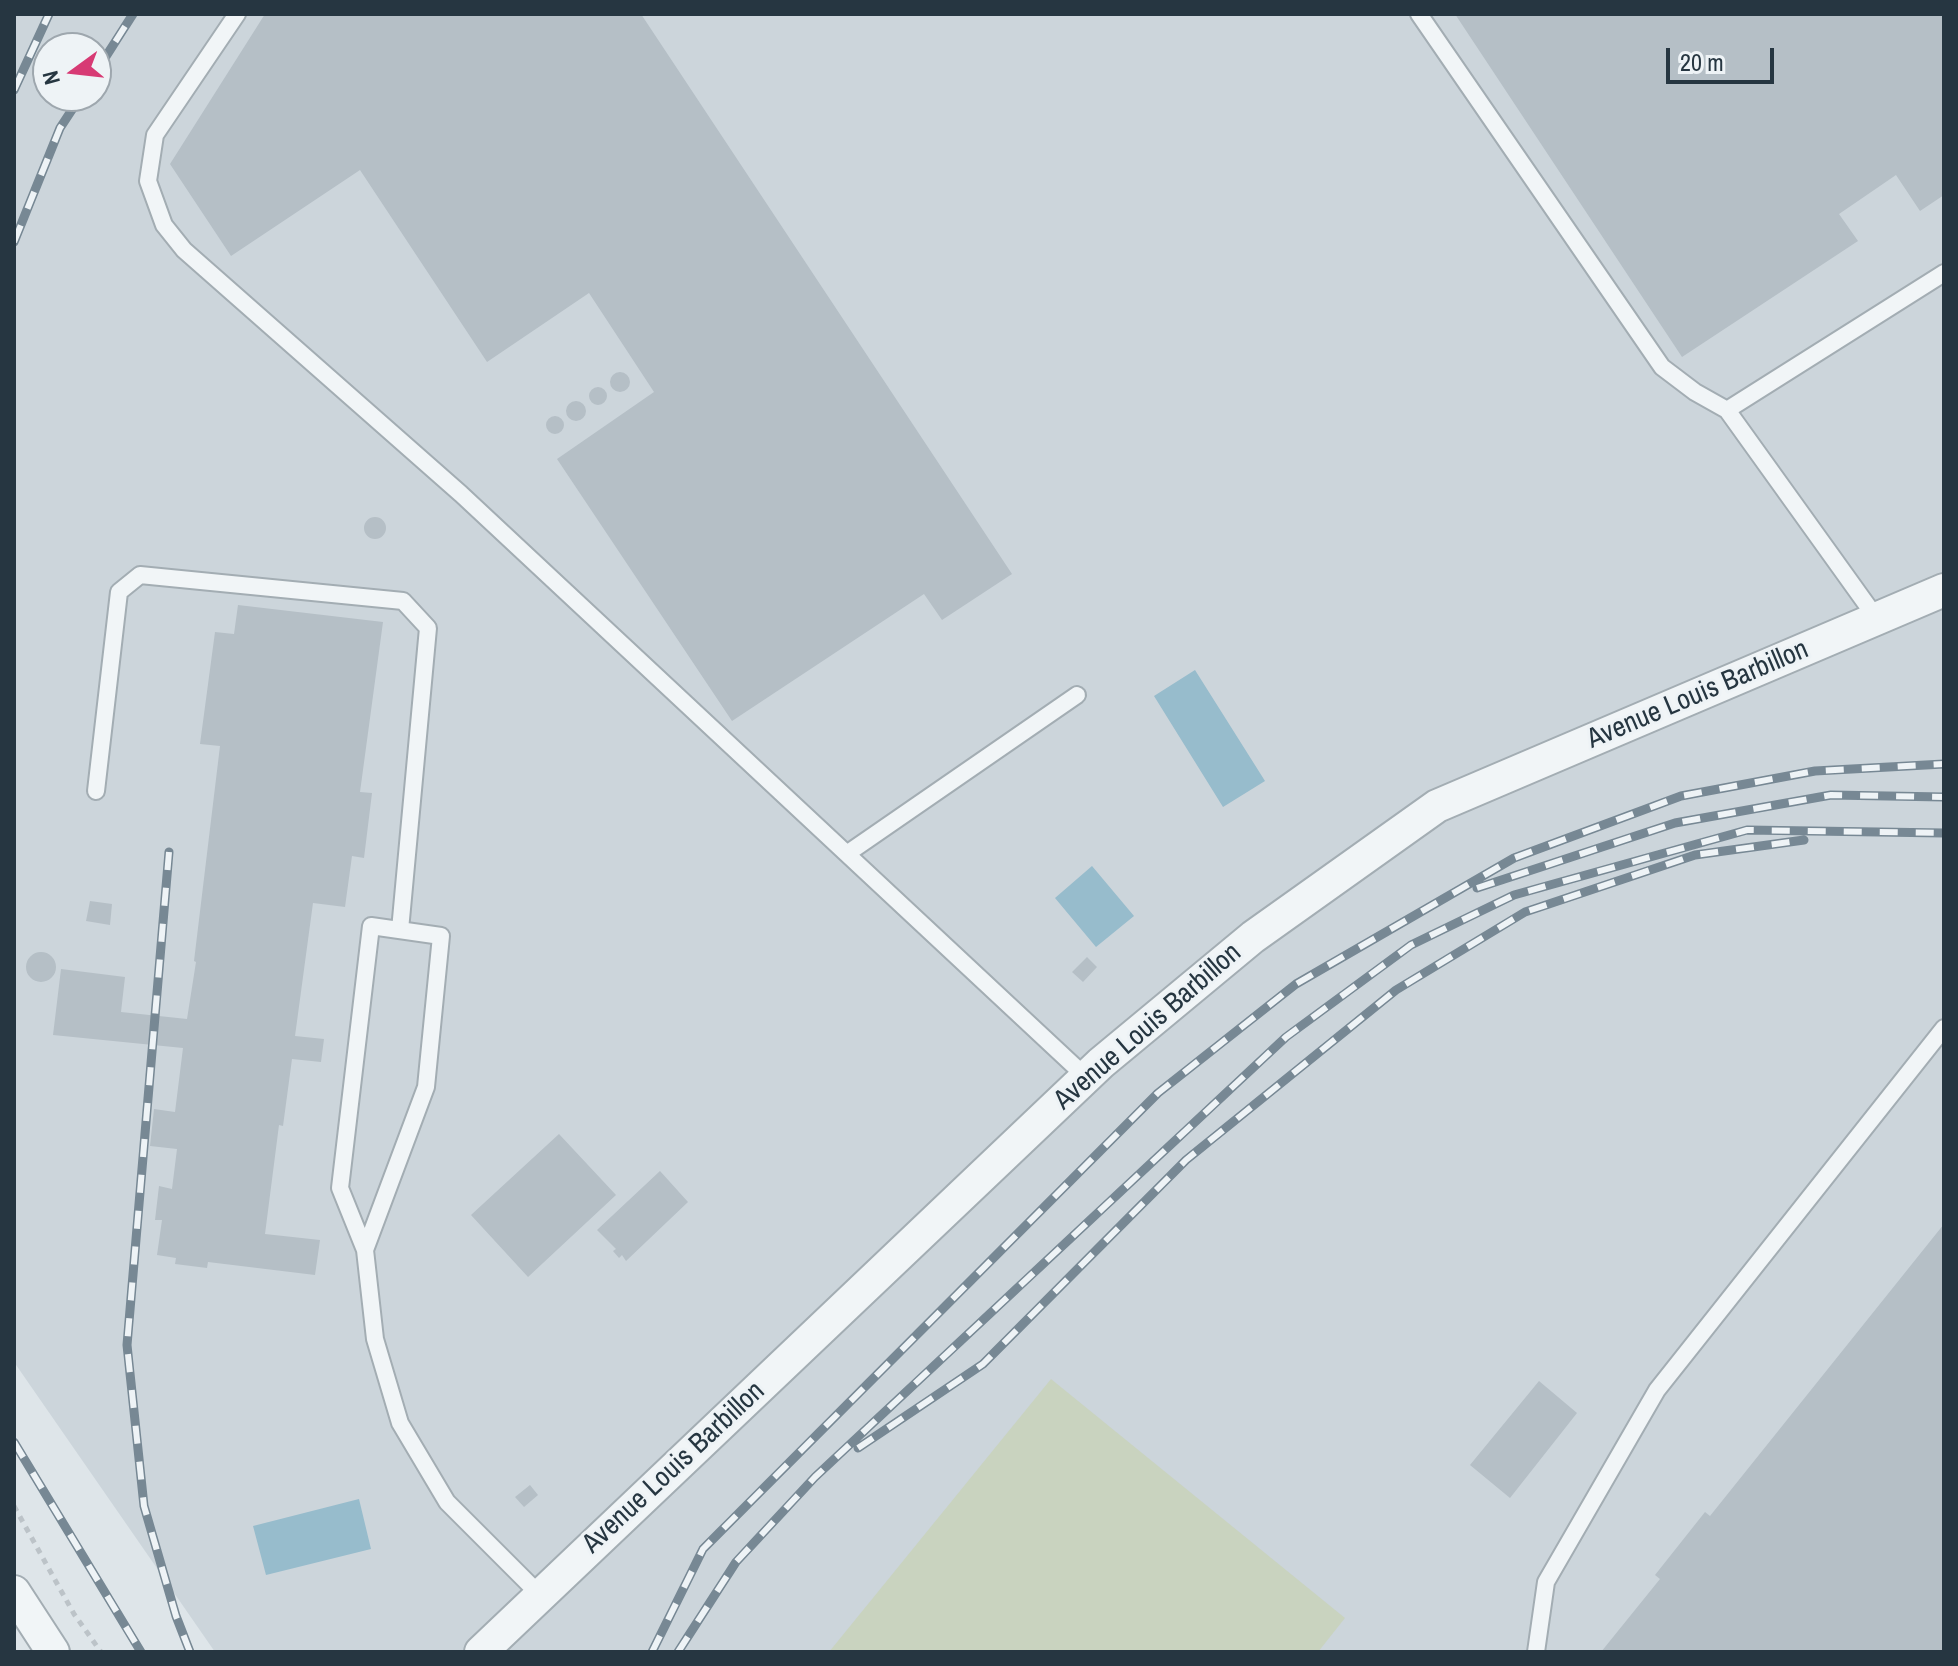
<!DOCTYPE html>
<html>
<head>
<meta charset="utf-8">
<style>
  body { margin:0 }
  #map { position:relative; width:1958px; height:1666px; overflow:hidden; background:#dee5e9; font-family:"Archivo Narrow",sans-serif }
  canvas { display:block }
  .frame { position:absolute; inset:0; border:16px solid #263641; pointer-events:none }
  .north { position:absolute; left:32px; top:32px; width:80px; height:80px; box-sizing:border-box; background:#eef3f6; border:2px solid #9ea7ae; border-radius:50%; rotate:255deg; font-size:22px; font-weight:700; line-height:32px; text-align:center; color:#263641 }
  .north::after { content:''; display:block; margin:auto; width:28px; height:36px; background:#d73a74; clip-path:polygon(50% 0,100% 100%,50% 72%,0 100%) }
  .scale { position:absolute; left:1666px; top:48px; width:108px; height:36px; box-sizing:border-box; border:4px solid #263641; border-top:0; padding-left:10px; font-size:24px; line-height:28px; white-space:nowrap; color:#263641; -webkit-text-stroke:6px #eef3f6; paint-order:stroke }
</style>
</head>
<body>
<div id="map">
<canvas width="1958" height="1666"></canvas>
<div class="frame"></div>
<div class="north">N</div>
<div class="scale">20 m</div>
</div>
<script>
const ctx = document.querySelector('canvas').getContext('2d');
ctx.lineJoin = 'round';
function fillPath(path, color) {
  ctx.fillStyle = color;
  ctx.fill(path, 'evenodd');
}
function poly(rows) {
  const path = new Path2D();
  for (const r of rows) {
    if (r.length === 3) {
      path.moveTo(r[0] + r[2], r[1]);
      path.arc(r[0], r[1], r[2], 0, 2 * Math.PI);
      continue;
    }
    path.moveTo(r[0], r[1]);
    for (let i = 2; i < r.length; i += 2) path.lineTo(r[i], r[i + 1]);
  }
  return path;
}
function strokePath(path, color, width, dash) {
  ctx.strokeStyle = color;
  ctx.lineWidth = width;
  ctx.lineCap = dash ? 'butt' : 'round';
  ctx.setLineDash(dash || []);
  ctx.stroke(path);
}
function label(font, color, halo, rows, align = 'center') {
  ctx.font = font + ' "Archivo Narrow",sans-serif';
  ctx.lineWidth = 6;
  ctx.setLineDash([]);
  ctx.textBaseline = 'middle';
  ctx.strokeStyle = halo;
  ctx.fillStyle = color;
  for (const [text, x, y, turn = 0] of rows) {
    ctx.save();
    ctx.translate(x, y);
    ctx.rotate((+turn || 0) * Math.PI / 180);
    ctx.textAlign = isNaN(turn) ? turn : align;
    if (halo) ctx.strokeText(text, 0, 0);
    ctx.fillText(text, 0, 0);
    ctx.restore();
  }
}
fillPath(poly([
  [14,14,1944,14,1944,1652,215,1652,14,1362],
  [48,48,96,48,96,96,48,96]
]), '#ccd5db');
fillPath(poly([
  [1051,1379,1345,1618,1318,1652,829,1652]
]), '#c9d3bf');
fillPath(poly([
  [1195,670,1265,781,1223,807,1154,696],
  [1092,866,1134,916,1096,947,1055,898],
  [359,1499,371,1549,266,1575,253,1526]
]), '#97bccc');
fillPath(poly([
  [265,14,641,14,1012,574,942,620,924,594,732,721,557,459,654,392,589,293,487,362,360,170,231,256,170,164],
  [1455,14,1944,14,1944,195,1920,211,1896,175,1839,214,1858,241,1682,357],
  [620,382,10],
  [598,396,9],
  [576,411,10],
  [555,425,9],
  [375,528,11],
  [238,605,383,622,360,792,372,793,364,858,352,856,345,907,313,903,295,1036,324,1039,321,1062,292,1059,283,1126,279,1125,265,1234,320,1240,315,1275,208,1262,207,1268,175,1264,176,1258,157,1255,162,1220,155,1220,159,1186,172,1189,177,1149,150,1146,154,1109,175,1112,183,1048,53,1035,61,969,125,977,121,1012,187,1019,196,962,194,961,220,746,200,744,215,632,234,634],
  [90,901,112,904,110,925,86,921],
  [41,967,15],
  [1087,957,1097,967,1083,982,1072,972],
  [559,1134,616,1195,528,1277,471,1215],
  [660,1171,688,1202,626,1261,622,1255,619,1258,613,1251,616,1249,597,1230],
  [1944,1224,1944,1652,1601,1652,1660,1579,1655,1575,1705,1512,1710,1516],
  [1539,1381,1577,1413,1510,1498,1470,1465],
  [530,1485,538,1495,524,1507,515,1497]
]), '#b5bfc6');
const lane = poly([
  [237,14,155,135,148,181,164,225,184,250,461,494,1086,1077],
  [1419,14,1662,367,1695,392,1727,410,1944,273],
  [1727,410,1877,619],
  [96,791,119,592,140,575,403,601,428,628,400,930],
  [848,853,1077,695],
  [365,1250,340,1188,371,926,441,936,426,1087,365,1250,375,1339,400,1423,447,1502,540,1595],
  [1536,1652,1546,1582,1657,1390,1944,1028]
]);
const street = poly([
  [14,1592,53,1652],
  [481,1652,1101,1063,1253,937,1437,806,1944,590]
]);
strokePath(lane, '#a3adb3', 20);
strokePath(street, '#a3adb3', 36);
strokePath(poly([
  [14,1506,74,1614,101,1652]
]), '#bcc3c8', 5, [6, 6]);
strokePath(lane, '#f1f5f7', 16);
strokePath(street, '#f1f5f7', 32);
const rail = poly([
  [96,72,133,14],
  [14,90,49,14],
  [14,242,60,128,81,96],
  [169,852,127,1345,144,1506,176,1616,190,1652],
  [1477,888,1675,823,1831,795,1944,797],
  [14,1442,141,1652],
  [858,1448,983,1364,1186,1160,1396,990,1525,912,1695,855,1804,840],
  [652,1652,703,1549,1158,1093,1296,984,1514,858,1681,796,1815,771,1944,764],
  [678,1652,736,1562,815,1477,1286,1037,1411,945,1514,895,1747,830,1944,833]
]);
strokePath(rail, '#778894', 9);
strokePath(rail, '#eef3f6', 6, [18]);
label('28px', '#263641', '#eef3f6', [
  ["Avenue Louis Barbillon",1698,695,-23],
  ["Avenue Louis Barbillon",1148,1027,-41],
  ["Avenue Louis Barbillon",674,1468,-43]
]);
</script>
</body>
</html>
